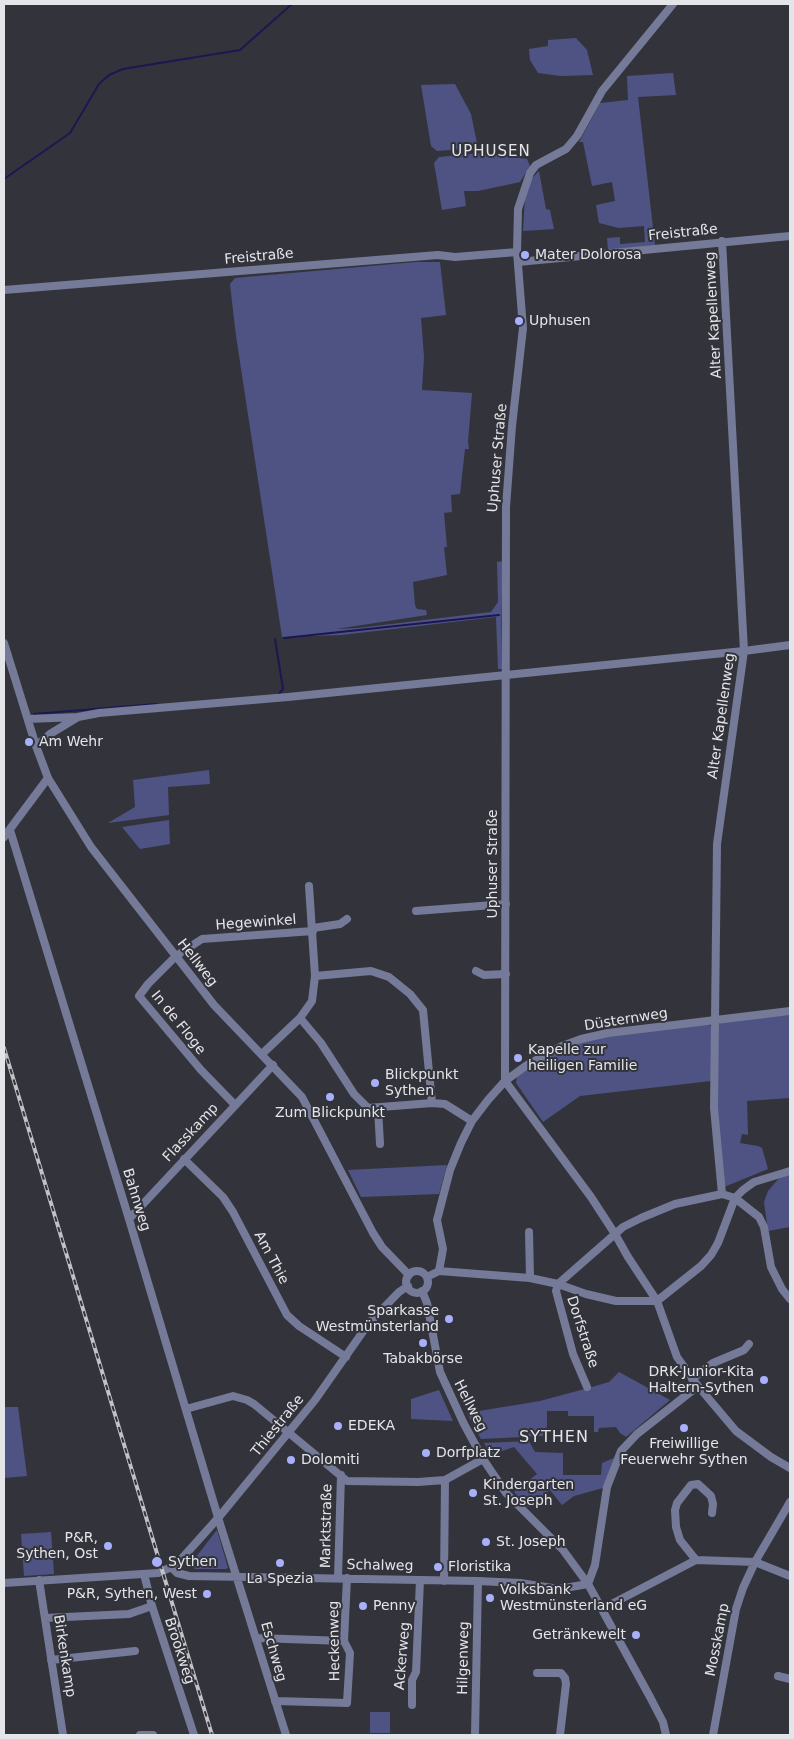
<!DOCTYPE html>
<html>
<head>
<meta charset="utf-8">
<style>
  body { margin:0 }
  #map { position:relative; width:794px; height:1739px; overflow:hidden; background:#33343b; font-family:"DejaVu Sans",sans-serif }
  canvas { display:block }
  .frame { position:absolute; inset:0; border:5px solid #e4e5e9; pointer-events:none }
</style>
</head>
<body>
<div id="map">
<canvas width="794" height="1739"></canvas>
<div class="frame"></div>
</div>
<script>
const ctx = document.querySelector('canvas').getContext('2d');
ctx.lineJoin = 'round';
function fillPath(path, color) {
  ctx.fillStyle = color;
  ctx.fill(path, 'evenodd');
}
function poly(rows) {
  const path = new Path2D();
  for (const r of rows) {
    if (r.length === 3) {
      path.moveTo(r[0] + r[2], r[1]);
      path.arc(r[0], r[1], r[2], 0, 2 * Math.PI);
      continue;
    }
    path.moveTo(r[0], r[1]);
    for (let i = 2; i < r.length; i += 2) path.lineTo(r[i], r[i + 1]);
  }
  return path;
}
function strokePath(path, color, width, dash) {
  ctx.strokeStyle = color;
  ctx.lineWidth = width;
  ctx.lineCap = dash ? 'butt' : 'round';
  ctx.setLineDash(dash || []);
  ctx.stroke(path);
}
function label(font, color, halo, rows, align = 'center') {
  ctx.font = font + ' "DejaVu Sans",sans-serif';
  ctx.lineWidth = 4;
  ctx.setLineDash([]);
  ctx.textBaseline = 'middle';
  ctx.strokeStyle = halo;
  ctx.fillStyle = color;
  for (const [text, x, y, turn = 0] of rows) {
    ctx.save();
    ctx.translate(x, y);
    ctx.rotate((+turn || 0) * Math.PI / 180);
    ctx.textAlign = isNaN(turn) ? turn : align;
    if (halo) ctx.strokeText(text, 0, 0);
    ctx.fillText(text, 0, 0);
    ctx.restore();
  }
}
fillPath(poly([
  [576,38,587,50,593,75,561,76,538,73,530,60,529,49,548,46,548,40],
  [673,73,676,95,638,97,655,245,608,250,607,238,620,237,620,244,645,242,644,226,619,228,599,223,596,205,615,201,612,182,592,186,583,142,579,142,600,103,628,100,627,76],
  [455,84,471,114,478,148,437,151,431,146,421,85],
  [481,153,527,159,530,166,520,182,478,191,464,191,466,206,442,210,434,163,439,157],
  [539,171,546,209,550,210,554,229,523,231,525,198,528,185,534,176],
  [416,262,440,262,446,315,421,318,424,357,422,390,472,393,468,442,469,449,465,449,460,494,451,495,452,512,444,513,447,547,444,547,447,575,413,582,415,605,417,609,426,610,427,615,336,629,358,628,491,612,498,602,497,562,503,561,501,623,502,669,498,669,496,617,341,635,282,637,236,336,230,284,235,278],
  [209,770,210,784,168,787,169,815,108,823,135,807,133,780],
  [169,820,170,844,140,849,122,827],
  [790,1015,790,1098,747,1101,748,1135,742,1134,740,1143,758,1146,762,1148,768,1169,724,1187,716,1110,717,1027,721,1022],
  [708,1024,712,1027,711,1081,580,1096,543,1122,516,1083,517,1076,554,1052,582,1041,611,1034],
  [447,1165,439,1194,361,1197,348,1170],
  [790,1175,790,1227,768,1231,764,1202,768,1191,780,1177],
  [619,1372,670,1400,626,1437,620,1433,616,1427,599,1428,598,1432,594,1432,594,1416,568,1416,568,1411,547,1411,547,1426,544,1436,481,1439,467,1413,540,1401,592,1387,609,1382],
  [439,1390,453,1421,411,1419,411,1399],
  [4,1407,18,1407,27,1476,4,1478],
  [529,1441,535,1452,563,1453,563,1475,601,1475,602,1463,614,1458,603,1488,574,1496,562,1505,550,1490,528,1507,514,1492,537,1474,514,1447,502,1451,492,1457,484,1443],
  [217,1530,228,1568,226,1569,195,1569,192,1562],
  [51,1532,54,1574,24,1576,21,1534],
  [370,1712,390,1712,390,1733,370,1733]
]), '#4e5384');
strokePath(poly([
  [4,179,70,133,99,84,109,75,123,69,240,50,292,4],
  [284,638,499,615],
  [275,639,283,689,278,695],
  [34,714,156,704]
]), '#1b1753', 2);
strokePath(poly([
  [673,4,602,91,577,136,566,149,536,165,530,173,518,209,517,252,523,328,512,426,506,507,505,1081,591,1197,615,1234,628,1257,657,1301,677,1357,698,1386,736,1431,771,1457,790,1468],
  [518,262,790,236],
  [4,290,438,255,455,257,517,252],
  [4,643,36,746,48,778,91,847,214,1005,302,1097,373,1233,382,1247,409,1275],
  [28,719,78,717,99,713,288,697,744,651,790,645],
  [36,746,50,734,78,717],
  [10,830,129,1219,220,1524,286,1735],
  [4,837,48,778],
  [416,911,506,904],
  [313,928,340,924,347,919],
  [476,971,484,975,506,974],
  [315,976,371,971,389,977,410,994,423,1010,432,1103],
  [300,1018,321,1043,354,1094,368,1108,432,1103,445,1104,472,1121],
  [262,1054,300,1018,312,1001,315,976,309,886],
  [235,1105,201,1070,139,996,148,984,176,956,202,939,313,931],
  [378,1108,380,1144],
  [184,1159,223,1197,233,1212,287,1315,299,1326,346,1357],
  [722,1194,714,1108,717,844,744,651,722,241],
  [129,1219,273,1065],
  [529,1232,530,1278],
  [439,1271,443,1249,437,1220,450,1170,461,1143,472,1121,488,1100,505,1081,527,1065,562,1046,581,1039,608,1033,790,1011],
  [417,1282,11],
  [427,1277,439,1271,530,1278,558,1284,586,1294,616,1301,657,1301,701,1266,711,1255,718,1243,735,1198,743,1190,754,1182,790,1171],
  [422,1291,427,1303,440,1372,464,1424,483,1459,506,1493,563,1550,588,1584,650,1697,663,1722,666,1735],
  [692,1379,713,1363,744,1350,749,1344],
  [587,1387,573,1354,556,1291,558,1284,623,1227,641,1218,675,1204,722,1194,735,1198,759,1217,764,1227,771,1267,782,1289,790,1299],
  [186,1409,233,1396,247,1400,254,1404,347,1481,418,1482,445,1480,483,1459],
  [696,1560,680,1540,676,1527,675,1510,677,1503,691,1485,698,1484,711,1496,713,1504,712,1513],
  [172,1568,177,1573,189,1576,478,1581,520,1583,559,1589,588,1584],
  [144,1574,152,1606,194,1735],
  [338,1578,341,1475],
  [39,1580,63,1735],
  [444,1581,445,1480],
  [4,1583,158,1573,176,1565,219,1517,315,1400,369,1323,399,1292,408,1286],
  [588,1584,595,1565,607,1487,621,1451,637,1434,698,1386],
  [602,1609,696,1560,755,1562,790,1576],
  [45,1618,129,1614,152,1606],
  [257,1638,344,1641],
  [51,1660,135,1651],
  [537,1673,561,1673,565,1678,566,1684,560,1735],
  [778,1676,790,1679],
  [275,1701,347,1703,350,1653,344,1641,347,1578],
  [412,1705,412,1680,416,1672,420,1580],
  [140,1735,153,1735],
  [475,1735,478,1581],
  [713,1735,736,1609,743,1588,755,1562,790,1502]
]), '#767a99', 8);
const rail = poly([
  [4,1048,212,1735]
]);
strokePath(rail, '#c1c2c6', 4);
strokePath(rail, '#33343b', 2, [5.5]);
for (const [x, y, r, color] of [
  [525,255,5,"#a8b0fc"],
  [519,321,5,"#a8b0fc"],
  [29,742,5,"#a8b0fc"],
  [518,1058,5,"#a8b0fc"],
  [375,1083,5,"#a8b0fc"],
  [330,1097,5,"#a8b0fc"],
  [449,1319,5,"#a8b0fc"],
  [423,1343,5,"#a8b0fc"],
  [764,1380,5,"#a8b0fc"],
  [338,1426,5,"#a8b0fc"],
  [684,1428,5,"#a8b0fc"],
  [426,1453,5,"#a8b0fc"],
  [291,1460,5,"#a8b0fc"],
  [473,1493,5,"#a8b0fc"],
  [486,1542,5,"#a8b0fc"],
  [108,1546,5,"#a8b0fc"],
  [157,1562,6,"#a8b0fc"],
  [280,1563,5,"#a8b0fc"],
  [438,1567,5,"#a8b0fc"],
  [207,1594,5,"#a8b0fc"],
  [490,1598,5,"#a8b0fc"],
  [363,1606,5,"#a8b0fc"],
  [636,1635,5,"#a8b0fc"]
]) {
  const dot = new Path2D();
  dot.arc(x, y, r, 0, 2 * Math.PI);
  ctx.fillStyle = color;
  ctx.fill(dot);
  strokePath(dot, '#33343b', 2);
}
label('14px', '#e4e5e9', '#33343b', [
  ["Freistraße",683,233,-6],
  ["Freistraße",259,257,-5],
  ["Alter Kapellenweg",714,315,-93],
  ["Uphuser Straße",498,458,-85],
  ["Alter Kapellenweg",722,716,-82],
  ["Uphuser Straße",493,864,-90],
  ["Hegewinkel",256,923,-4],
  ["Hellweg",197,963,52],
  ["Düsternweg",626,1020,-9],
  ["In de Floge",178,1023,51],
  ["Flasskamp",191,1133,-47],
  ["Bahnweg",136,1200,73],
  ["Am Thie",271,1258,62],
  ["Dorfstraße",582,1332,72],
  ["Hellweg",470,1406,63],
  ["Thiestraße",278,1426,-51],
  ["Marktstraße",327,1526,-89],
  ["Schalweg",380,1566,1],
  ["Mosskamp",718,1640,-79],
  ["Heckenweg",335,1641,-91],
  ["Brookweg",179,1651,72],
  ["Eschweg",273,1652,74],
  ["Birkenkamp",64,1656,81],
  ["Ackerweg",403,1656,-85],
  ["Hilgenweg",464,1658,-89]
]);
label('14px', '#e4e5e9', '#33343b', [
  ["Mater Dolorosa",535,255],
  ["Uphusen",529,321],
  ["Am Wehr",39,742],
  ["Kapelle zur",528,1050],
  ["heiligen Familie",528,1066],
  ["Blickpunkt",385,1075],
  ["Sythen",385,1091],
  ["Zum Blickpunkt",330,1113,"center"],
  ["Sparkasse",439,1311,"right"],
  ["Westmünsterland",439,1327,"right"],
  ["Tabakbörse",423,1359,"center"],
  ["DRK-Junior-Kita",754,1372,"right"],
  ["Haltern-Sythen",754,1388,"right"],
  ["EDEKA",348,1426],
  ["Freiwillige",684,1444,"center"],
  ["Feuerwehr Sythen",684,1460,"center"],
  ["Dorfplatz",436,1453],
  ["Dolomiti",301,1460],
  ["Kindergarten",483,1485],
  ["St. Joseph",483,1501],
  ["P&R,",98,1538,"right"],
  ["Sythen, Ost",98,1554,"right"],
  ["St. Joseph",496,1542],
  ["Sythen",168,1562],
  ["Floristika",448,1567],
  ["La Spezia",280,1579,"center"],
  ["Volksbank",500,1590],
  ["Westmünsterland eG",500,1606],
  ["P&R, Sythen, West",197,1594,"right"],
  ["Penny",373,1606],
  ["Getränkewelt",626,1635,"right"]
], 'left');
ctx.letterSpacing = '1px';
label('15px', '#e4e5e9', '#33343b', [
  ["UPHUSEN",491,152]
]);
ctx.letterSpacing = '0px';
ctx.letterSpacing = '1px';
label('16px', '#e4e5e9', '#33343b', [
  ["SYTHEN",554,1438]
]);
ctx.letterSpacing = '0px';
</script>
</body>
</html>
